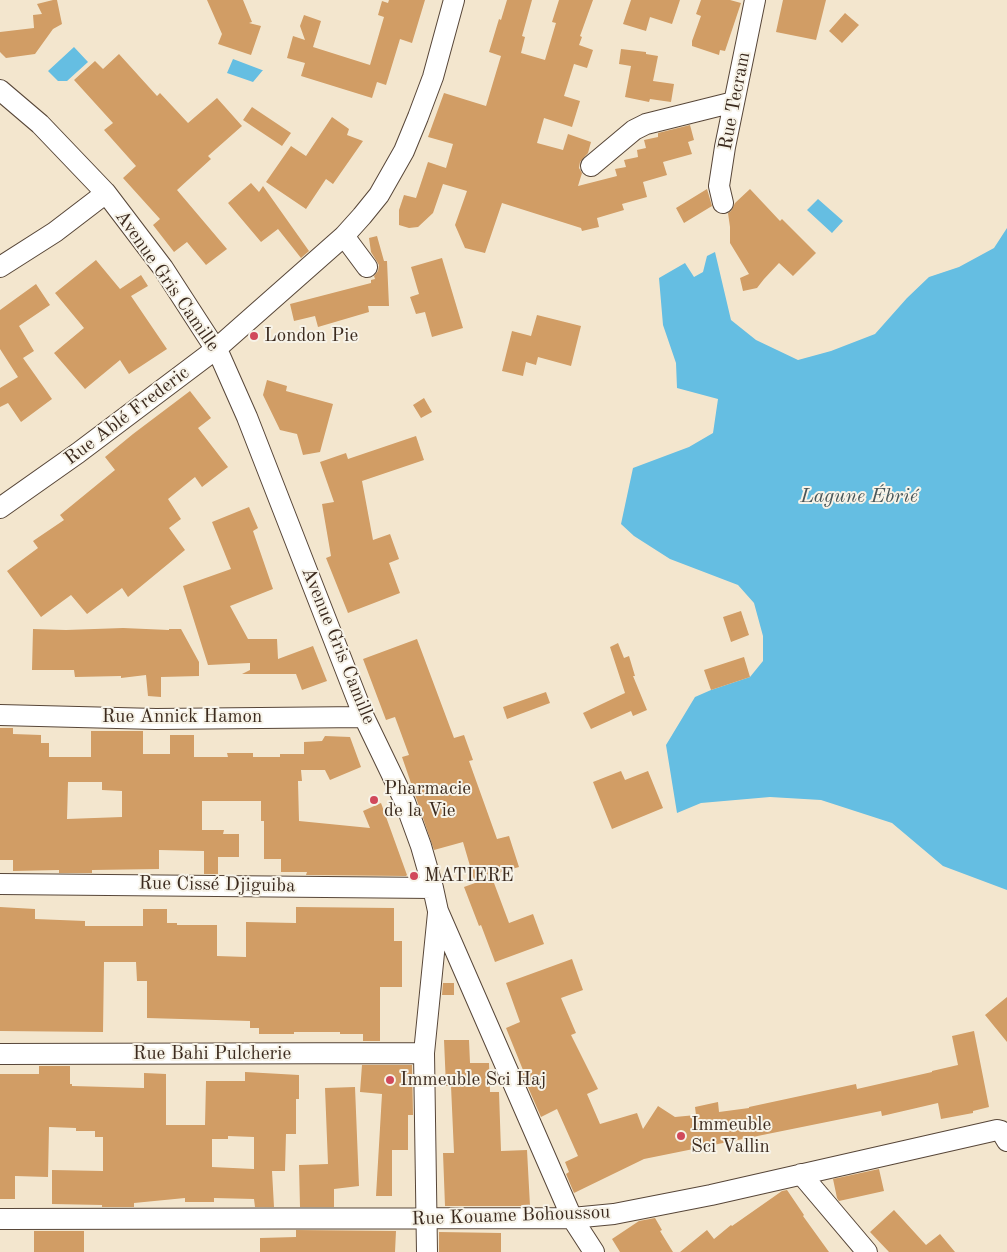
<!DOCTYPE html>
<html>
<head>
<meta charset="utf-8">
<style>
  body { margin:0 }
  canvas { display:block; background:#f3e6ce }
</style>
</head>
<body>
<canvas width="1007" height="1252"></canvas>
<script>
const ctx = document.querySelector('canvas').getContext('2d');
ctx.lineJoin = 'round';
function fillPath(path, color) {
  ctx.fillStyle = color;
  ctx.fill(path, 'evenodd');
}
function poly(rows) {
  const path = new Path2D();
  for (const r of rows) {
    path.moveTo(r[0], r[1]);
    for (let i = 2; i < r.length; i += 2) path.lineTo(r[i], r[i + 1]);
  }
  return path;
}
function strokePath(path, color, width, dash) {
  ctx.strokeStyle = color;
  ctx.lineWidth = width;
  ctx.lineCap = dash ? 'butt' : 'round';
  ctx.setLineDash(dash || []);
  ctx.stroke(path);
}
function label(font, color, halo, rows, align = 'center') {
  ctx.font = font + ' "Old Standard TT",serif';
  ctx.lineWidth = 4;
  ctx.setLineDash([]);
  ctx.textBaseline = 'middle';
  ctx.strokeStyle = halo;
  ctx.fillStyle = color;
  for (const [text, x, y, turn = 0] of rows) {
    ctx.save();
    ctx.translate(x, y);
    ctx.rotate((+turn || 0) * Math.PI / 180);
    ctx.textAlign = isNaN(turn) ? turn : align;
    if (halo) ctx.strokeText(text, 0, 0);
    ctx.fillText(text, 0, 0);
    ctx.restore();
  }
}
fillPath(poly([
  [74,47,88,62,67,81,58,81,48,71],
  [233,59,262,70,263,70,253,82,227,73],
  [818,199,843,221,832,233,807,210],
  [1007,228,1007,890,943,866,892,823,821,800,770,797,701,803,677,813,666,745,695,697,711,690,750,677,763,661,763,636,754,603,738,585,670,559,634,536,621,524,633,468,689,447,713,433,718,399,677,388,676,363,663,325,659,278,685,263,694,277,703,272,707,256,715,252,731,320,756,340,798,360,831,351,875,334,907,298,929,277,959,267,994,248]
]), '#65bee2');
fillPath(poly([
  [53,0,57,0,62,24,53,29,35,54,6,58,0,52,0,32,34,28,33,15,42,14,37,4],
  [207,0,243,0,252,22,249,23,261,26,251,55,218,44,222,34],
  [389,0,425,0,412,43,400,39,386,85,377,82,372,98,301,76,305,63,287,58,293,36,305,40,300,26,304,15,321,21,313,47,370,65,384,17,378,15,382,1,388,3],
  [507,0,532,0,522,36,525,37,521,53,545,60,556,23,552,22,559,0,593,0,580,36,582,37,579,45,593,50,587,68,574,64,564,96,580,101,572,127,544,118,537,143,563,150,568,134,591,142,588,153,580,162,579,168,582,173,578,186,617,176,615,169,626,167,624,160,638,157,637,150,646,148,644,140,658,137,658,133,690,125,694,140,688,142,692,154,663,162,667,175,643,182,647,197,622,204,624,210,597,218,599,227,582,231,581,228,502,203,485,253,465,248,455,225,467,191,443,184,433,213,418,227,409,228,399,225,399,210,404,195,416,198,428,162,446,168,453,144,428,137,444,93,486,106,501,56,489,52,499,19,501,20],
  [631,0,680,0,672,24,650,17,646,31,623,24],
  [701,0,730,0,741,3,725,51,720,50,719,55,692,46,692,41,701,16,696,14],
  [783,0,826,0,816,40,776,32],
  [845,13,859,25,842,43,829,31],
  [621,49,646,52,646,54,658,56,653,81,674,84,671,102,650,99,649,102,625,97,631,66,619,64],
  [119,54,157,96,160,93,188,123,217,98,242,126,208,156,211,159,177,190,227,249,206,265,187,242,174,252,153,225,160,219,123,178,136,166,104,130,113,123,74,80,95,61,103,69],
  [252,107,291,133,282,146,243,120],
  [332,117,349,129,347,135,363,141,333,184,326,179,306,209,266,182,291,146,306,156],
  [251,183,259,192,263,186,309,251,301,258,278,229,261,242,228,203],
  [707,189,712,206,684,223,676,208],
  [750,189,780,221,782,219,816,253,793,276,779,263,764,279,757,288,743,291,740,278,749,274,730,243,730,227,728,213,731,211,735,203],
  [377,236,384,261,387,261,389,306,368,306,369,312,318,327,315,316,294,321,290,304,371,283,371,280,375,279,374,276,378,271,379,265,371,252,369,238],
  [442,258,463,328,432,337,425,312,416,314,410,297,419,294,411,267],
  [96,260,120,289,141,275,148,286,131,296,167,349,129,374,120,360,85,389,54,353,84,328,55,293],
  [36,284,50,305,19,326,34,351,23,358,52,399,21,422,8,403,0,407,0,388,18,377,0,349,0,310],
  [537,315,581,326,571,366,538,357,536,365,526,362,523,376,502,371,512,331,531,336],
  [267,380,287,386,286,391,333,404,320,452,303,455,297,434,280,430,263,395],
  [190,391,211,418,198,428,228,467,202,487,195,477,168,499,181,519,169,528,185,550,128,597,122,588,87,614,71,595,41,617,7,571,38,548,33,541,64,520,60,515,115,470,105,457,133,434],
  [424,398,432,412,421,418,413,405],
  [416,436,424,460,362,481,373,540,390,534,399,559,389,563,400,593,348,613,326,558,331,556,322,504,334,502,320,462,346,453,348,459],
  [249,507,258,528,253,531,273,589,230,606,248,639,277,639,278,659,313,646,327,681,302,690,296,674,242,674,250,670,250,663,208,665,183,586,231,569,212,522],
  [741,611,749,635,731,642,723,617],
  [123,628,169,630,169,629,181,629,199,662,199,676,161,677,161,697,148,696,146,675,121,678,121,676,75,677,74,670,32,670,33,629,66,630],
  [417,639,454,738,464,735,473,760,469,761,497,839,509,836,519,867,491,875,509,923,533,914,544,944,495,962,481,925,479,926,464,887,475,883,463,842,434,850,402,757,409,755,395,717,386,720,363,659],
  [618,643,624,658,629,656,635,676,633,676,647,710,633,716,631,711,591,729,583,713,625,693,610,647],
  [744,657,750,677,711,690,704,670],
  [546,692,550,703,507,719,503,707],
  [0,728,13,728,13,734,41,735,41,743,49,743,49,757,91,757,91,731,143,731,143,754,170,754,170,735,194,735,194,757,228,757,227,753,253,753,253,757,280,757,280,754,304,754,304,742,322,741,325,736,350,737,361,767,330,780,325,770,301,770,302,781,298,781,299,821,370,828,363,811,381,803,407,875,406,876,306,875,307,872,281,872,281,859,264,859,264,821,261,821,261,801,202,801,202,830,224,830,223,834,239,834,239,857,218,857,218,874,204,874,204,851,159,850,159,869,92,870,92,873,59,873,59,870,13,871,13,860,0,860],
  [68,782,102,782,102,790,122,791,122,817,67,819],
  [621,771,625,780,648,771,663,808,612,829,593,782],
  [0,907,35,909,35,919,85,921,85,926,143,926,143,909,167,909,167,923,177,923,177,925,217,925,217,956,246,957,246,922,296,923,296,907,394,908,394,941,402,941,402,987,380,987,380,1041,363,1041,363,1034,340,1034,340,1032,294,1032,294,1034,259,1034,259,1028,250,1028,250,1021,147,1018,147,981,137,981,136,962,104,962,103,1032,0,1031],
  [572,959,583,990,561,998,576,1033,571,1035,598,1089,587,1094,600,1124,637,1113,643,1129,658,1106,675,1117,696,1115,695,1107,718,1102,719,1112,749,1108,749,1107,856,1084,857,1089,932,1072,932,1071,958,1065,952,1036,974,1031,989,1107,973,1111,973,1113,941,1119,938,1103,882,1116,881,1111,644,1159,574,1193,566,1174,569,1172,565,1162,578,1156,557,1109,541,1117,521,1071,523,1070,506,1028,520,1022,506,983],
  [443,983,454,983,454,995,442,995],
  [1007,997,1007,1042,985,1015],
  [444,1040,469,1040,470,1063,489,1063,490,1092,499,1092,501,1151,527,1150,530,1206,445,1206,443,1153,454,1153,451,1086,446,1086],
  [362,1065,412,1065,413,1115,408,1115,408,1150,392,1150,392,1196,376,1196,382,1094,360,1092],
  [39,1066,70,1066,70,1084,72,1084,72,1086,144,1088,144,1073,166,1074,166,1125,205,1125,206,1081,245,1081,245,1072,299,1075,299,1099,296,1099,296,1134,286,1134,285,1171,272,1171,274,1207,255,1207,254,1199,214,1198,214,1202,185,1202,185,1198,134,1203,134,1207,102,1207,102,1205,52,1204,52,1170,103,1171,103,1137,95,1137,95,1131,76,1131,76,1128,49,1127,48,1177,15,1176,15,1199,0,1199,0,1074,39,1074],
  [228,1136,254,1137,254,1169,212,1167,212,1139,228,1139],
  [355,1087,359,1186,334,1189,334,1207,300,1207,299,1165,328,1164,325,1088],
  [879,1169,884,1191,839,1201,837,1198,833,1179],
  [787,1190,804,1215,803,1216,829,1252,680,1252,707,1230,714,1239,731,1225,732,1226,782,1191],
  [894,1210,926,1245,940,1234,955,1252,889,1252,870,1232],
  [655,1218,662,1230,660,1231,673,1252,620,1252,612,1239,639,1221],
  [296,1230,396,1231,395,1252,260,1252,260,1238,296,1237],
  [34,1231,84,1231,84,1252,34,1252],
  [439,1232,501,1233,501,1252,439,1252]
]), '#d19d65');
const minor = poly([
  [0,90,40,124,106,193,163,268,220,356,247,417,364,717,405,802,421,846,433,888,438,911,572,1218,594,1252],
  [591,166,634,130,646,124,734,102],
  [723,203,719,186,725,147,755,0],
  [344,236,367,267],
  [0,267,55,232,106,193],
  [0,508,78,453,216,349,344,236,362,216,379,195,404,151,418,117,433,77,454,0],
  [0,715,156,719,364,717],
  [0,884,433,888],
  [0,1054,424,1053],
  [801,1174,867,1252],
  [0,1219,572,1218,614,1214,711,1195,997,1130,1001,1131,1007,1141],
  [427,1252,424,1053,438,913]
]);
strokePath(minor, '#574638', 22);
strokePath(minor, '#fff', 20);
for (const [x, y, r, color] of [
  [254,336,5,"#d1495b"],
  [374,800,5,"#d1495b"],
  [414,876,5,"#d1495b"],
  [390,1080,5,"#d1495b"],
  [681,1136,5,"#d1495b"]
]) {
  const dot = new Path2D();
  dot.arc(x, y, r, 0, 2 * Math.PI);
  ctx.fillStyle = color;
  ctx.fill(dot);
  strokePath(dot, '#f7f3e8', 2);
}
label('19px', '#3b2a1e', '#f7f3e8', [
  ["Rue Tecram",735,101,-79],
  ["Avenue Gris Camille",167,281,55],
  ["Rue Ablé Frederic",127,416,-37],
  ["Avenue Gris Camille",338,646,68],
  ["Rue Annick Hamon",182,717],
  ["Rue Cissé Djiguiba",217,885,1],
  ["Rue Bahi Pulcherie",212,1054],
  ["Rue Kouame Bohoussou",511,1216,-2]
]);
label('19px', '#3b2a1e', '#f7f3e8', [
  ["London Pie",264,336],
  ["Pharmacie",384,789],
  ["de la Vie",384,811],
  ["MATIERE",424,876],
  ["Immeuble Sci Haj",400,1080],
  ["Immeuble",691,1125],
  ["Sci Vallin",691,1147]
], 'left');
label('italic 20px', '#485659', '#f7f3e8', [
  ["Lagune Ébrié",859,497]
]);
</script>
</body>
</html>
